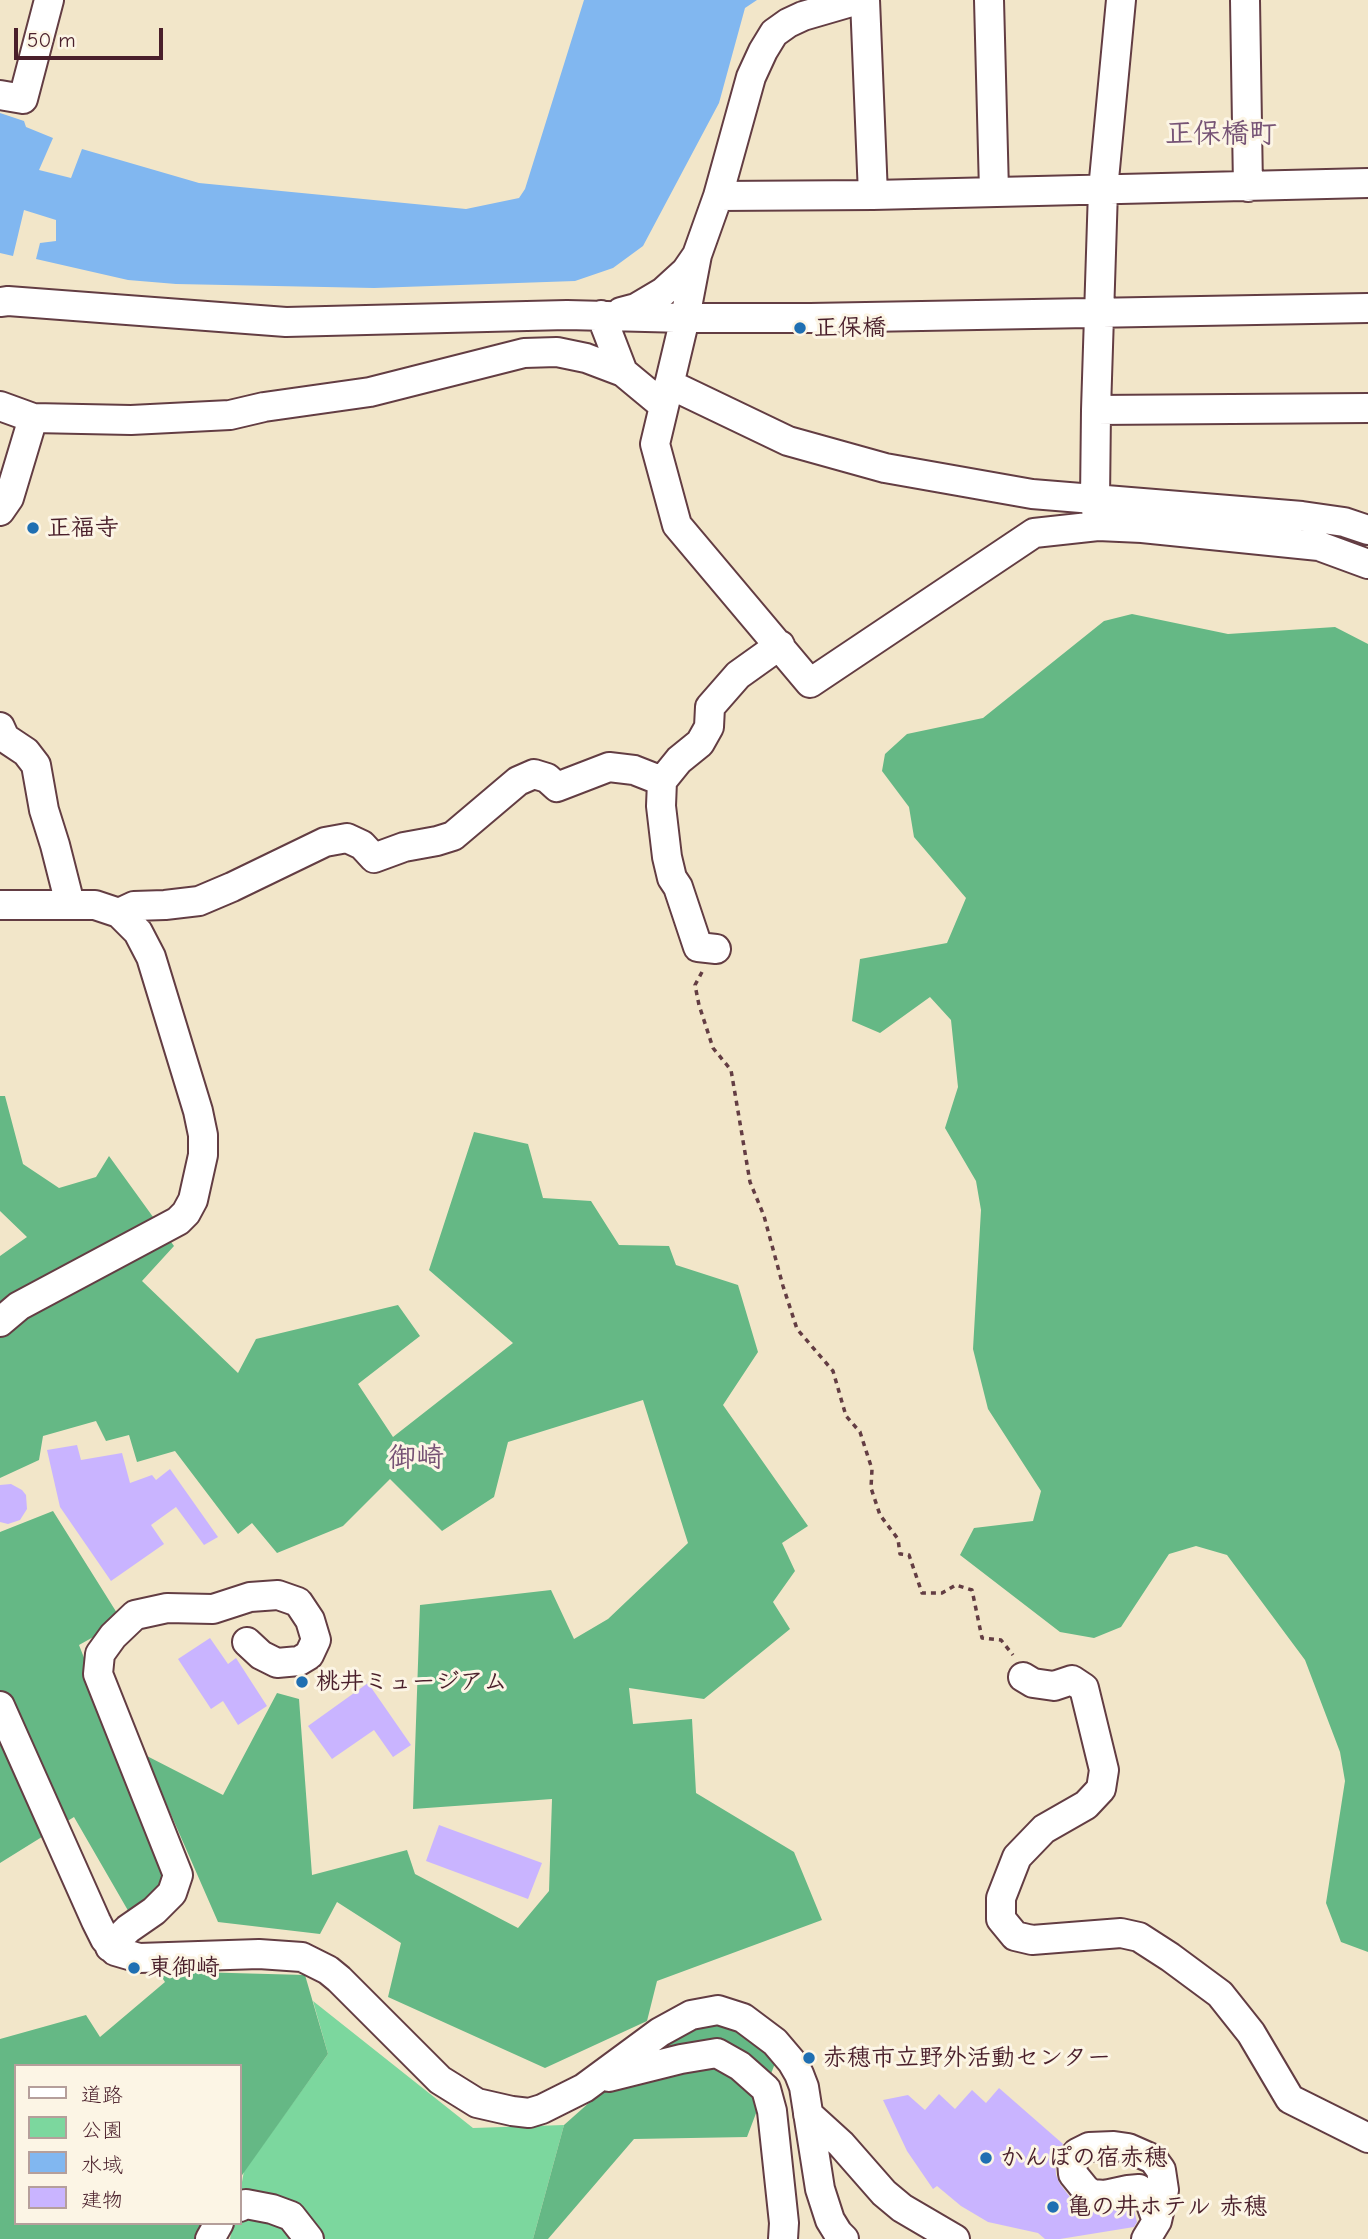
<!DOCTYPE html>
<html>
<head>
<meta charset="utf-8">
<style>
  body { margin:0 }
  #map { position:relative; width:1368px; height:2239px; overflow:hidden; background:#f2e6c9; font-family:"Comic Neue","Klee One",sans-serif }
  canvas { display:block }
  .legend { position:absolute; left:14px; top:2064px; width:228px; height:161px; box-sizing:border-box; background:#fcf5e5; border:2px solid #b59f9b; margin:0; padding:9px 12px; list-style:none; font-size:21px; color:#4a1f2b }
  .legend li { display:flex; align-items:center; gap:14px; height:35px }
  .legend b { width:35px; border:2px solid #b59f9b }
  .scale { position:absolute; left:14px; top:28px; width:149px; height:32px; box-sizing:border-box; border:4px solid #4a1f2b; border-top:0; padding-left:9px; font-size:21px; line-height:24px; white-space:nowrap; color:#4a1f2b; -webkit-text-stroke:5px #fcf5e5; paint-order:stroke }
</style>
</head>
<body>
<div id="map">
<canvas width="1368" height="2239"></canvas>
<ul class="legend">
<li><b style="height:9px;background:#fff"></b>道路</li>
<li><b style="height:19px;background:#7cd79e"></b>公園</li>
<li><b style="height:19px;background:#81b7f0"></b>水域</li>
<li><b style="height:19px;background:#c9b4ff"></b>建物</li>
</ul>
<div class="scale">50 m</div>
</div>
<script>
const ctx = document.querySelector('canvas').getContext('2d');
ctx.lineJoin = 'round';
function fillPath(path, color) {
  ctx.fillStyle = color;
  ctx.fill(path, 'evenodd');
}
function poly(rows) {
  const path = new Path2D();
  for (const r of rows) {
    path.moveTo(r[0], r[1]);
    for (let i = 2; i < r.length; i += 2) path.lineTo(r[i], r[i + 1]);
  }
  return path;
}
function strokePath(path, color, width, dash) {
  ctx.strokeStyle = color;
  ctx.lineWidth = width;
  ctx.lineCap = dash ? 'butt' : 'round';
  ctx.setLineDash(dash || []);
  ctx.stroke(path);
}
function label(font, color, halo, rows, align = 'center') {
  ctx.font = font + ' "Comic Neue","Klee One",sans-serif';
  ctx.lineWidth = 6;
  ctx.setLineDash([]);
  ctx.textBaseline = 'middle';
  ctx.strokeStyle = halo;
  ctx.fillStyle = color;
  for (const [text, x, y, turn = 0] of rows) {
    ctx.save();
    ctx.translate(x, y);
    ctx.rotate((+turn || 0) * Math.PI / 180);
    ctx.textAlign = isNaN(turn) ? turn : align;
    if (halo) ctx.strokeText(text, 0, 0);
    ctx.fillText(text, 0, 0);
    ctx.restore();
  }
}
fillPath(poly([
  [313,2001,473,2128,564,2125,533,2239,230,2239,233,2223,240,2223,240,2193,244,2171,328,2054]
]), '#7cd79e');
fillPath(poly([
  [1132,614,1228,634,1335,627,1368,644,1368,1952,1341,1942,1326,1903,1345,1781,1340,1752,1305,1660,1227,1555,1196,1546,1169,1554,1121,1627,1094,1638,1060,1632,960,1555,974,1528,1033,1521,1041,1491,988,1409,973,1349,981,1210,976,1181,945,1128,958,1087,951,1020,930,997,880,1033,852,1021,860,959,947,943,966,898,914,837,909,807,882,771,885,754,907,734,983,718,1104,621],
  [0,1096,5,1096,23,1164,59,1188,96,1177,109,1156,174,1246,142,1281,238,1373,256,1339,398,1305,420,1336,358,1384,393,1437,513,1343,429,1270,474,1132,528,1144,543,1198,591,1201,619,1245,669,1246,676,1265,738,1285,758,1352,723,1405,808,1526,782,1543,795,1571,773,1602,790,1629,704,1699,629,1688,633,1724,692,1719,696,1793,794,1852,822,1920,657,1981,647,2021,545,2068,388,1997,401,1943,337,1902,320,1934,218,1922,145,1755,223,1795,277,1693,299,1699,312,1875,407,1850,415,1874,518,1928,549,1891,552,1799,413,1809,420,1605,551,1590,574,1639,608,1619,688,1543,643,1400,508,1442,494,1497,442,1531,390,1479,343,1526,277,1553,252,1523,238,1534,175,1451,137,1462,129,1435,106,1441,96,1421,43,1436,39,1460,0,1478,0,1256,27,1237,0,1211],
  [53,1511,122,1621,79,1645,171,1879,130,1914,74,1817,0,1863,0,1532],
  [158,1971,305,1975,328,2054,240,2178,240,2066,16,2066,16,2223,207,2223,196,2239,0,2239,0,2039,86,2015,100,2037,165,1982],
  [725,2022,777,2058,747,2137,634,2139,548,2239,533,2239,564,2125,600,2093,686,2027]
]), '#65b885');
fillPath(poly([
  [584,0,757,0,745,8,719,103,643,246,613,268,575,281,374,288,176,284,128,280,36,259,40,243,56,241,56,220,24,210,13,256,0,253,0,113,24,121,26,127,53,138,39,170,71,178,82,149,199,183,466,209,519,198,525,189]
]), '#81b7f0');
fillPath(poly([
  [77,1445,81,1460,122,1453,130,1483,152,1475,156,1480,170,1469,218,1537,204,1545,176,1507,151,1525,164,1544,111,1581,60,1507,47,1450],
  [11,1484,22,1490,26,1495,27,1509,20,1520,8,1524,0,1522,0,1485],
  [210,1638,228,1664,236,1658,267,1706,238,1725,223,1701,211,1709,178,1659],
  [368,1683,411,1745,393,1757,374,1730,332,1759,308,1726],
  [439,1825,542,1863,528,1899,426,1861],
  [999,2088,1063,2144,1055,2161,1056,2175,1060,2184,1073,2201,1091,2211,1108,2211,1133,2206,1137,2222,1134,2227,1060,2239,1045,2239,1038,2233,988,2222,961,2206,937,2186,933,2189,907,2151,883,2100,908,2095,925,2110,939,2094,955,2109,972,2090,986,2103]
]), '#c9b4ff');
const minor = poly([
  [865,0,873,195],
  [989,0,994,191],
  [1245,0,1248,187],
  [0,95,23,99,49,0],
  [718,196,873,195,1368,183],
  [697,255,685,318,655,444,677,525,810,683,1034,533,1098,526,1142,528,1319,546,1368,564],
  [0,302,8,301,286,322,567,315,685,318,810,318,1368,308],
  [621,312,636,308,663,292,686,271,697,255,718,196,751,77,763,51,774,33,788,23,803,16,858,0],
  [601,315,623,372,664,406],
  [669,384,788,441,885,468,1032,494,1302,516,1344,522,1368,530],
  [0,406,33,418,131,420,230,415,264,407,370,392,524,353,557,352,586,358,623,372],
  [1096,410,1368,408],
  [0,511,9,498,33,418],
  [1097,518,1095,500,1096,410,1103,190,1121,0],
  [0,727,5,738,26,752,36,765,44,810,55,845,70,904],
  [0,905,95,905,119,913,138,932,151,957,198,1111,203,1135,203,1155,193,1200,186,1213,178,1221,19,1306,0,1322],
  [119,913,134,906,165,905,199,901,232,887,325,842,347,838,362,845,374,858,404,847,437,841,453,836,518,781,534,774,547,778,557,787,609,767,634,770,662,781],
  [716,949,698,947,678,887,672,878,667,857,661,806,662,781,679,760,700,743,709,727,710,707,738,675,780,645],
  [1023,1677,1033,1683,1054,1686,1072,1680,1084,1688,1104,1770,1101,1789,1086,1805,1044,1829,1017,1857,1001,1898,1001,1919,1015,1936,1032,1940,1121,1933,1139,1937,1170,1957,1220,1994,1251,2033,1290,2099,1368,2138],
  [0,1706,96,1921,105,1939,115,1951,139,1958,259,1954,302,1957,328,1970,339,1979,440,2080,477,2103,512,2111,529,2113,542,2109,584,2088,660,2032,691,2015,718,2010,743,2018,775,2042,792,2062,799,2074,804,2087,820,2189,830,2220,838,2233,844,2239],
  [110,1947,128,1929,154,1911,172,1893,178,1875,98,1674,100,1654,113,1636,135,1615,167,1608,213,1609,250,1597,278,1595,298,1602,310,1620,316,1640,309,1655,299,1661,277,1663,261,1655,247,1642],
  [609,2077,681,2059,717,2053,740,2066,766,2089,772,2111,784,2223,783,2239],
  [808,2114,841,2144,884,2193,902,2208,955,2239],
  [240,2207,246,2204,272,2209,291,2216,309,2239],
  [210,2239,219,2223],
  [1146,2239,1157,2221,1164,2190,1161,2170,1153,2159,1128,2148,1114,2146,1089,2147,1077,2153,1072,2161,1073,2174,1086,2190,1092,2194,1105,2195,1128,2190,1139,2189,1149,2199,1157,2221]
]);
strokePath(minor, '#633d43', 32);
strokePath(poly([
  [702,972,695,985,699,1005,713,1048,731,1070,750,1182,764,1216,783,1286,797,1329,833,1371,846,1416,860,1432,872,1469,871,1488,880,1515,898,1539,900,1554,909,1555,922,1593,942,1593,956,1585,972,1590,982,1638,1001,1640,1013,1655]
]), '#633d43', 3.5, [5, 5]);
strokePath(minor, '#fff', 28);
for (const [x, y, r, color] of [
  [800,328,7,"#1f6fb2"],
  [33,528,7,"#1f6fb2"],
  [302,1682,7,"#1f6fb2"],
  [134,1968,7,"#1f6fb2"],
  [809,2058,7,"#1f6fb2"],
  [986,2158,7,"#1f6fb2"],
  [1053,2207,7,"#1f6fb2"]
]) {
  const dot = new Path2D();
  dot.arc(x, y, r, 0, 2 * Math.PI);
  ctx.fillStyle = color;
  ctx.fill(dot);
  strokePath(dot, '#fcf5e5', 2.5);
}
label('bold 24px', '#4a1f2b', '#fcf5e5', [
  ["正保橋",814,328],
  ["正福寺",47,528],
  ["桃井ミュージアム",316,1682],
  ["東御崎",148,1968],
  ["赤穂市立野外活動センター",823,2058],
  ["かんぽの宿赤穂",1000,2158],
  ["亀の井ホテル 赤穂",1067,2207]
], 'left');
label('bold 28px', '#765375', '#fcf5e5', [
  ["正保橋町",1221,134],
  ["御崎",416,1458]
]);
</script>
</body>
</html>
